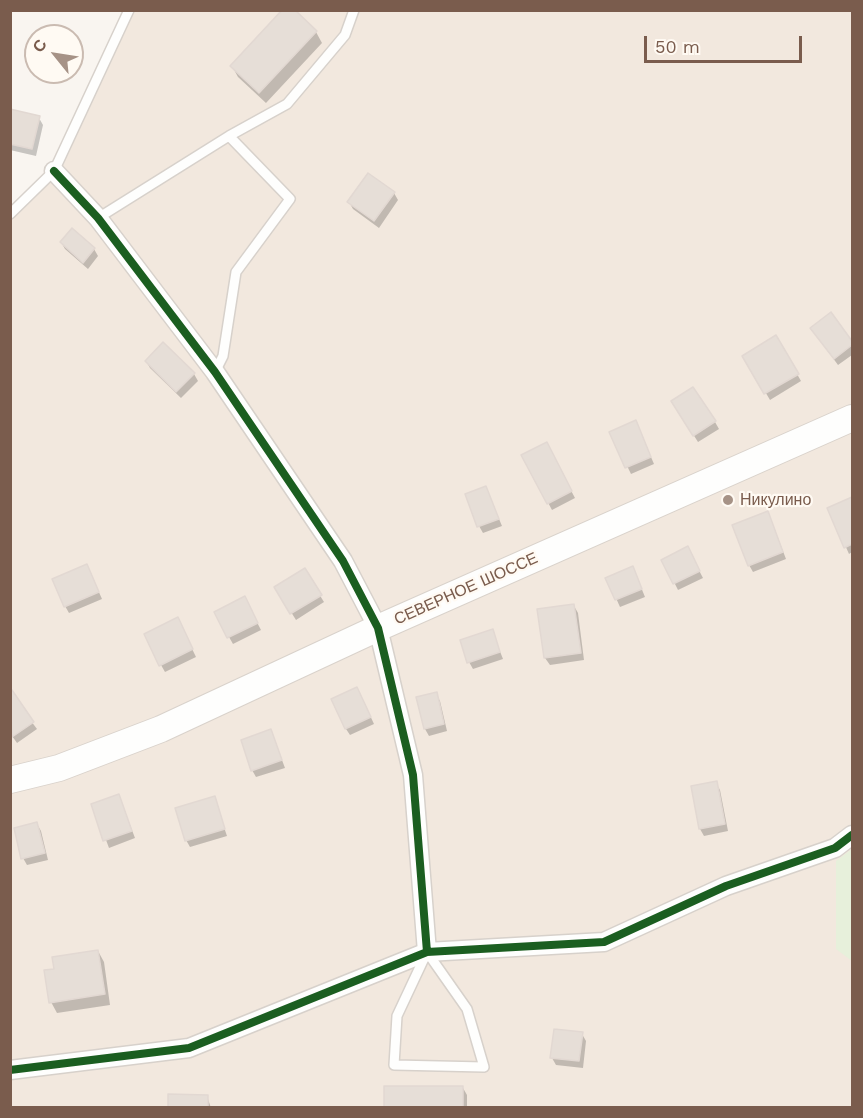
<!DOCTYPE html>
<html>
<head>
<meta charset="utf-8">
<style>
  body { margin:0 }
  #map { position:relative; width:863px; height:1118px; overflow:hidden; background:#f9f5f0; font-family:"Work Sans",sans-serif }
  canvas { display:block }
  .frame { position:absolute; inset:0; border:12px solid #7a5c4d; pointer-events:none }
  .north { position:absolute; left:24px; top:24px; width:60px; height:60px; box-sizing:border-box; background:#fffaf3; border:2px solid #cabbb1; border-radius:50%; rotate:300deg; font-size:16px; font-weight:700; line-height:24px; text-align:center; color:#7a5c4d }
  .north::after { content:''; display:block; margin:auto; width:21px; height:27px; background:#a69286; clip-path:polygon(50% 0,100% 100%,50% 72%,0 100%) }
  .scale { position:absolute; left:644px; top:36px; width:158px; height:27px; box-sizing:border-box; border:3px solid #7a5c4d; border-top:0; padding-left:8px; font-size:18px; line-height:21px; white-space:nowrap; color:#7a5c4d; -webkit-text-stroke:4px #fffaf3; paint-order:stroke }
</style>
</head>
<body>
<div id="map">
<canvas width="863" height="1118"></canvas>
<div class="frame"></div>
<div class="north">С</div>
<div class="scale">50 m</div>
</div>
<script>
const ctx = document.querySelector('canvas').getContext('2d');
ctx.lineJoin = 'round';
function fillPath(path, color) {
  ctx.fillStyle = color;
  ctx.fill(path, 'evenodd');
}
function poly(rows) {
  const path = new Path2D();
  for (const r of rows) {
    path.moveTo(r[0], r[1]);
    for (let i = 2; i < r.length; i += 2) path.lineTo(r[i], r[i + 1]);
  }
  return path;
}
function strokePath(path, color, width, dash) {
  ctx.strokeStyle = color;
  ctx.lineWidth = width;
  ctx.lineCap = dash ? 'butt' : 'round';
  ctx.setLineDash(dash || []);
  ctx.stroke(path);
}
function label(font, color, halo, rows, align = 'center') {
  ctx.font = font + ' "Work Sans",sans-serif';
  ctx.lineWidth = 4.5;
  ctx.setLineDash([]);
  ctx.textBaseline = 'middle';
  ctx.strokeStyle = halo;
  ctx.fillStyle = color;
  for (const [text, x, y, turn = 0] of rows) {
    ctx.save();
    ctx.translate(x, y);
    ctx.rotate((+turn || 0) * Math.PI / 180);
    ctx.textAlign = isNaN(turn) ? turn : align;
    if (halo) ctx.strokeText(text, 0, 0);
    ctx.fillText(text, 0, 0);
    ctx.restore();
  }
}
fillPath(poly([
  [129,11,852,11,852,1107,11,1108,11,214,54,171]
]), '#f2e8de');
fillPath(poly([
  [852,849,852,961,836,949,836,861]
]), '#e7f0db');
fillPath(poly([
  [293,10,316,32,322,43,266,103,238,77,232,66],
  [10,111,39,118,43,125,36,156,10,150],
  [394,193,398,200,379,228,353,209,349,202],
  [72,230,94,249,98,256,88,269,65,249,61,242],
  [830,314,852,343,852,355,838,365,816,335],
  [776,337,801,381,770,400,744,356],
  [146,361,194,374,198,381,181,398,150,368],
  [677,409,715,422,719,429,698,442],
  [639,429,654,464,631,474,611,433],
  [550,451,575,498,552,510,523,456],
  [486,488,502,526,483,533,479,526],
  [852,499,852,552,849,554,829,509],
  [771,520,786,559,753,572,749,565],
  [691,555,703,578,678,590,663,560],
  [304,570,324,602,296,620,276,588],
  [90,572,102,599,69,613,65,606],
  [636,575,645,597,620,607,607,578],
  [248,605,261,630,233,644,229,637],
  [574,606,578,613,584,660,550,665,545,658],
  [181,626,196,657,165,672,161,665],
  [492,631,503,659,473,669,469,662],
  [10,693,37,729,17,743,10,733],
  [436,694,440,701,447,731,429,736,425,729,418,698],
  [361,696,374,724,350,735,346,729],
  [271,731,285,768,256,777,252,770],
  [716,783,720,790,728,831,704,836,700,829],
  [119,796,135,838,109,848,93,805],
  [214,798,227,836,190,847,186,840],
  [37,824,41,831,48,860,27,865,23,858],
  [98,951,104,962,110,1005,57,1013,51,1002,56,970],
  [582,1034,586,1041,583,1068,556,1065,552,1058],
  [463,1088,467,1095,467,1108,385,1108],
  [207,1096,211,1108,169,1108]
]), '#0003');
const building = poly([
  [282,10,295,10,317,31,259,93,230,66,282,10],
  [10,109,40,116,32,149,10,144,10,109],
  [368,173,395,192,374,221,347,202,368,173],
  [72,228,95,248,83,263,60,242,72,228],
  [831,312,852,341,852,345,834,359,810,328,831,312],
  [776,335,799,374,764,394,742,356,776,335],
  [163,342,195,373,176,392,145,361,163,342],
  [693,387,716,421,693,436,671,401,693,387],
  [636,420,651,457,625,468,609,432,636,420],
  [547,442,572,491,547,504,521,455,547,442],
  [486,486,499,519,477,527,465,494,486,486],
  [852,497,852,544,844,548,827,508,852,497],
  [768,511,783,552,748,566,732,525,768,511],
  [688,546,700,571,673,584,661,560,688,546],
  [87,564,99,592,64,607,52,579,87,564],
  [633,566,642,589,615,600,605,578,633,566],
  [305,568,322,595,290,614,274,587,305,568],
  [245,596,258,623,227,638,214,612,245,596],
  [574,604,581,653,544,658,537,609,574,604],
  [178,617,193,649,159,666,144,634,178,617],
  [493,629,500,652,467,663,460,640,493,629],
  [357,687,371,717,345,729,331,699,357,687],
  [12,690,34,722,12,737,10,691,12,690],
  [437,692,444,724,424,729,416,697,437,692],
  [271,729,282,760,251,771,241,740,271,729],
  [717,781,725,824,699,829,691,786,717,781],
  [119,794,132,831,103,841,91,804,119,794],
  [215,796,225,829,185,841,175,808,215,796],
  [37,822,45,853,21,859,14,828,37,822],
  [98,950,105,994,49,1003,44,970,54,969,52,957,98,950],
  [554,1029,583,1032,579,1061,550,1058,554,1029],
  [384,1086,463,1086,463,1108,384,1108,384,1086],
  [168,1094,208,1095,208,1108,168,1108,168,1094]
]);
fillPath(building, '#e6ded7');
strokePath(building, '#e2d8d2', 1.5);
const service = poly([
  [10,214,54,171,129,10],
  [98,218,229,136,287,104,345,35,354,10],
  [215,372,223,356,236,272,290,199,229,136],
  [427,952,467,1009,484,1067,394,1065,397,1016,427,952]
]);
const minor = poly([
  [54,171,98,218,215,372,343,561,378,628,413,775,427,952],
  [10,1070,189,1048,427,952,604,942,726,886,835,848,852,835]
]);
const secondary = poly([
  [10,780,59,768,161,729,378,628,852,418]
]);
strokePath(service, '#d7d1cb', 12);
strokePath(minor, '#d7d1cb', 21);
strokePath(secondary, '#d9d2cb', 28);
strokePath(service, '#fefefd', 9);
strokePath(minor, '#fefefd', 18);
strokePath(secondary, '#fefefd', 26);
strokePath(poly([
  [54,171,98,218,215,372,343,561,378,628,413,775,427,952],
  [10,1070,189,1048,427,952,604,942,726,886,835,848,852,835]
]), '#1b5e20', 8);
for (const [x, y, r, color] of [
  [728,500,6,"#a69286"]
]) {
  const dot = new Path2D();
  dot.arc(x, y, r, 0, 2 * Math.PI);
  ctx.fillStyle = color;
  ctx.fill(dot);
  strokePath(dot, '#fffaf3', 2);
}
label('16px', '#7a5c4d', '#fffaf3', [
  ["Никулино",740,500]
], 'left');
label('16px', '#7a5c4d', '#fffaf3', [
  ["СЕВЕРНОЕ ШОССЕ",466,589,-24]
]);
</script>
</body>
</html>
